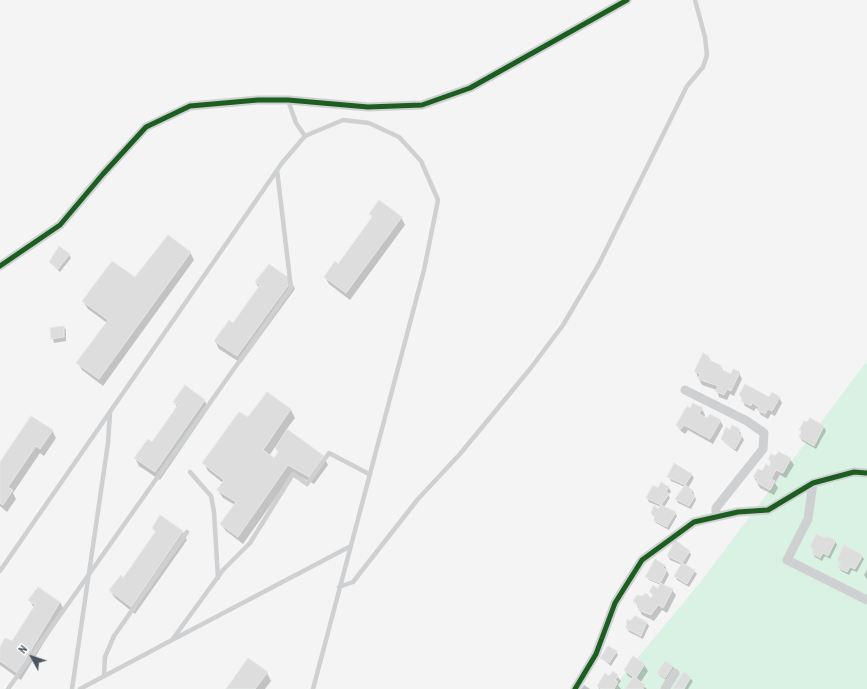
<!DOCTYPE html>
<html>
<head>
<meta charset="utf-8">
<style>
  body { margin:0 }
  #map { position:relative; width:867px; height:689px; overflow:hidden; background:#f4f4f4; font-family:"Archivo Narrow",sans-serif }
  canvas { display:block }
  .north { position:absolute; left:12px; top:637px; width:40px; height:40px; -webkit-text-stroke:3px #fff; paint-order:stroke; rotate:310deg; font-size:11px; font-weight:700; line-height:16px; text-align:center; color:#4a5661 }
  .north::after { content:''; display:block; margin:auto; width:14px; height:18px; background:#4a5661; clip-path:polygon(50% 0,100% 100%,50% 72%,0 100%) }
</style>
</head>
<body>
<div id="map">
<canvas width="867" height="689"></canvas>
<div class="north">N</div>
</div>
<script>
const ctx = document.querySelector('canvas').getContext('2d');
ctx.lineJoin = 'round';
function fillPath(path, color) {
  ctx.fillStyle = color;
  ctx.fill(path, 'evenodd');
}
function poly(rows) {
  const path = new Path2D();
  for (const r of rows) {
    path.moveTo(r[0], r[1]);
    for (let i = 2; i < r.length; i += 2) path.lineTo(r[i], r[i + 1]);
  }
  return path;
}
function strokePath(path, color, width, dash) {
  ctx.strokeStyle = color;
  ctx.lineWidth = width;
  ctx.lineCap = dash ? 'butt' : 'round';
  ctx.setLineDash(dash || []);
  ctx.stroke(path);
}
fillPath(poly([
  [867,361,867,689,612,689,702,580]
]), '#d9f2e3');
fillPath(poly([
  [370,214,401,217,405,225,350,300,329,284,325,277,338,266,373,219],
  [190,252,194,260,103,386,82,370,78,363,107,323,88,309,83,301],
  [69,254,71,258,60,272,50,262],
  [291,281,295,289,241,363,219,349,215,341,233,324,259,288,256,283],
  [64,327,66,330,66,341,54,343,51,329],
  [708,357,712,362,721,367,725,373,731,376,739,373,742,379,734,396,730,394,727,400,719,397,717,390,702,385,695,371],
  [267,393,291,410,295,418,286,430,324,457,328,465,314,484,293,473,243,544,226,531,221,524,235,505,223,498,218,490,223,483,208,471,204,463,249,418],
  [275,447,279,453,274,460,269,456],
  [740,395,769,399,779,397,782,403,775,416,771,414,768,419,761,415,758,410,756,408,754,411,745,406],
  [204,400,209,408,160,480,139,466,135,458,152,443,177,407,174,402],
  [690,409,702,409,705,415,704,418,720,420,723,426,713,444,688,430,685,434,681,431,677,425],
  [810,419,824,427,826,431,816,449,802,441,800,437,802,433,800,430],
  [52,430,56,438,44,456,40,453,13,493,16,499,7,512,0,506,0,464],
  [739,430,744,440,737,452,724,442,722,439,730,431],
  [769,459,790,459,794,465,786,478,780,475,775,483,778,488,774,495,760,488,754,477,770,468,772,464],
  [675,465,692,475,694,478,688,488,693,491,696,500,691,509,678,503,676,499,685,487,671,481,669,477],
  [661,484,669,488,671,492,668,495,670,498,664,507,675,513,677,516,669,530,656,523,654,520,661,507,649,502,647,498,658,489],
  [161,516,183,532,187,540,135,614,115,598,110,590,123,579,156,533,153,528],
  [827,537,835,541,837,545,830,559,825,556,822,561,815,557,813,553,814,551,811,547],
  [689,551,691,555,685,566,694,571,697,574,689,587,677,580,675,576,682,565,670,560,668,556],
  [862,556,864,559,857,572,852,570,849,575,841,571,839,568,841,564,838,560],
  [655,560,665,566,669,575,663,586,672,590,676,595,667,613,662,610,654,621,642,615,635,601,651,599,653,596,651,592,658,591,661,585,649,580,647,577],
  [867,570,867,579,864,575],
  [30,601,60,602,64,610,21,680,0,665,0,649,12,642,34,608],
  [635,617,647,623,649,626,643,639,629,632,627,628],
  [616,652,618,655,611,666,601,658],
  [633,658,644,665,648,671,640,683,647,689,626,689,633,679,628,676,625,670],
  [673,666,675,670,668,681,660,676,658,673],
  [267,673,271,681,265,689,227,689],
  [684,673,693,681,688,689,674,689],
  [617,676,621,681,618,685,621,689,599,689,598,686,609,678],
  [584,685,590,689,581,689]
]), '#0003');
const building = poly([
  [379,200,402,217,346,293,324,277,335,261,338,264,373,216,369,214,379,200],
  [168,235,191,252,99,379,76,363,108,320,82,301,112,261,135,277,168,235],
  [59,246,70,254,58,269,49,262,59,246],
  [269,264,292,280,237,356,214,341,229,320,233,323,260,285,255,282,269,264],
  [64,326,64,337,51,339,50,328,64,326],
  [703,353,709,356,707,359,722,366,720,369,731,374,733,369,740,372,731,391,727,389,724,395,715,391,718,386,698,379,700,374,694,372,703,353],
  [745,384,769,397,772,392,780,397,772,411,768,409,765,414,757,410,759,407,752,403,751,406,741,401,743,398,739,395,745,384],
  [185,385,205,400,155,472,134,458,148,439,152,442,178,405,173,402,185,385],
  [267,392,291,409,263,450,274,458,279,451,275,448,287,429,324,456,309,477,288,465,238,537,220,524,236,502,217,490,224,480,202,463,239,412,248,417,267,392],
  [693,403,703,408,699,414,707,418,710,414,721,420,710,439,684,425,681,429,676,425,687,406,690,408,693,403],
  [31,416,53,430,40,449,36,446,8,487,13,490,3,505,0,503,0,462,31,416],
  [810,418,824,426,814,446,799,437,802,431,799,430,804,421,807,422,810,418],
  [732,425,740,429,738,433,742,436,735,449,721,439,726,427,730,430,732,425],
  [779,452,791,458,783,473,776,470,771,479,775,481,770,490,756,482,758,479,753,477,758,469,762,471,766,464,769,466,772,461,768,459,771,454,775,456,779,452],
  [674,463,692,474,685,485,667,477,674,463],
  [661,482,669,487,666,491,669,494,661,505,646,498,653,485,658,488,661,482],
  [685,485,693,490,691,493,695,496,689,506,675,499,685,485],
  [654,505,658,509,661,505,676,512,667,527,653,520,655,518,651,513,654,505],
  [160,515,183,531,131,607,109,590,121,575,123,578,156,531,152,528,160,515],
  [816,534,825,538,826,536,836,540,828,556,823,553,820,558,812,553,814,549,810,547,816,534],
  [675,540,690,551,682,563,667,556,675,540],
  [844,545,863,555,855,569,850,567,847,572,838,568,841,562,837,560,844,545],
  [655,559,665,565,663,568,667,570,660,583,645,577,655,559],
  [682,563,695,570,687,584,674,576,682,563],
  [660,583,673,589,663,608,658,605,651,615,638,610,640,607,633,601,637,595,642,596,646,593,651,598,654,594,649,592,653,585,658,589,660,583],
  [38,587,60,602,17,673,0,661,0,647,5,638,12,641,35,605,28,600,38,587],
  [635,616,647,622,641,636,626,628,627,619,630,621,635,616],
  [608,646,617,651,609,663,600,658,608,646],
  [633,656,645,664,636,678,645,685,643,689,625,689,633,677,624,670,633,656],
  [248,658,268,672,255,689,226,689,248,658],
  [665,661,673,666,665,678,657,673,665,661],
  [613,671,618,675,615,680,618,682,614,689,601,689,597,686,605,673,609,676,613,671],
  [684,672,691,677,684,689,674,689,673,688,684,672]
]);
fillPath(building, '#ddddde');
strokePath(building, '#e5e6e7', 1);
strokePath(poly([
  [288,100,296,123,305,136],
  [190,472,211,496,214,512,218,578],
  [0,571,282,163,305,136,343,120,369,123,399,137,421,161,438,200,424,270,313,689],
  [339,587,353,582,418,499,460,454,530,369,563,325,599,264,687,86,703,67,707,55,705,37,695,0],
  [174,639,349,547],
  [104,676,105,657,114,636,187,532],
  [8,689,291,288,277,170],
  [72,689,108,443,110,413],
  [80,689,172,640,223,570,250,543,293,474,307,484,329,453,369,474]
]), '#ced0d2', 4.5);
strokePath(poly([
  [0,266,60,225,103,174,146,127,190,106,258,100,288,100,368,107,422,105,470,88,627,0],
  [685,390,747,421,764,433,763,449,716,508,716,517],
  [813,483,808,519,787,560,867,600],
  [575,689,596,654,615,603,642,560,694,522,738,512,768,510,813,483,854,472,867,473],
  [665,689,675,673]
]), '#ced0d2', 9);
strokePath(poly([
  [0,266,60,225,103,174,146,127,190,106,258,100,288,100,368,107,422,105,470,88,627,0],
  [575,689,596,654,615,603,642,560,694,522,738,512,768,510,813,483,854,472,867,473]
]), '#1b5e20', 5);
</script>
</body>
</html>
